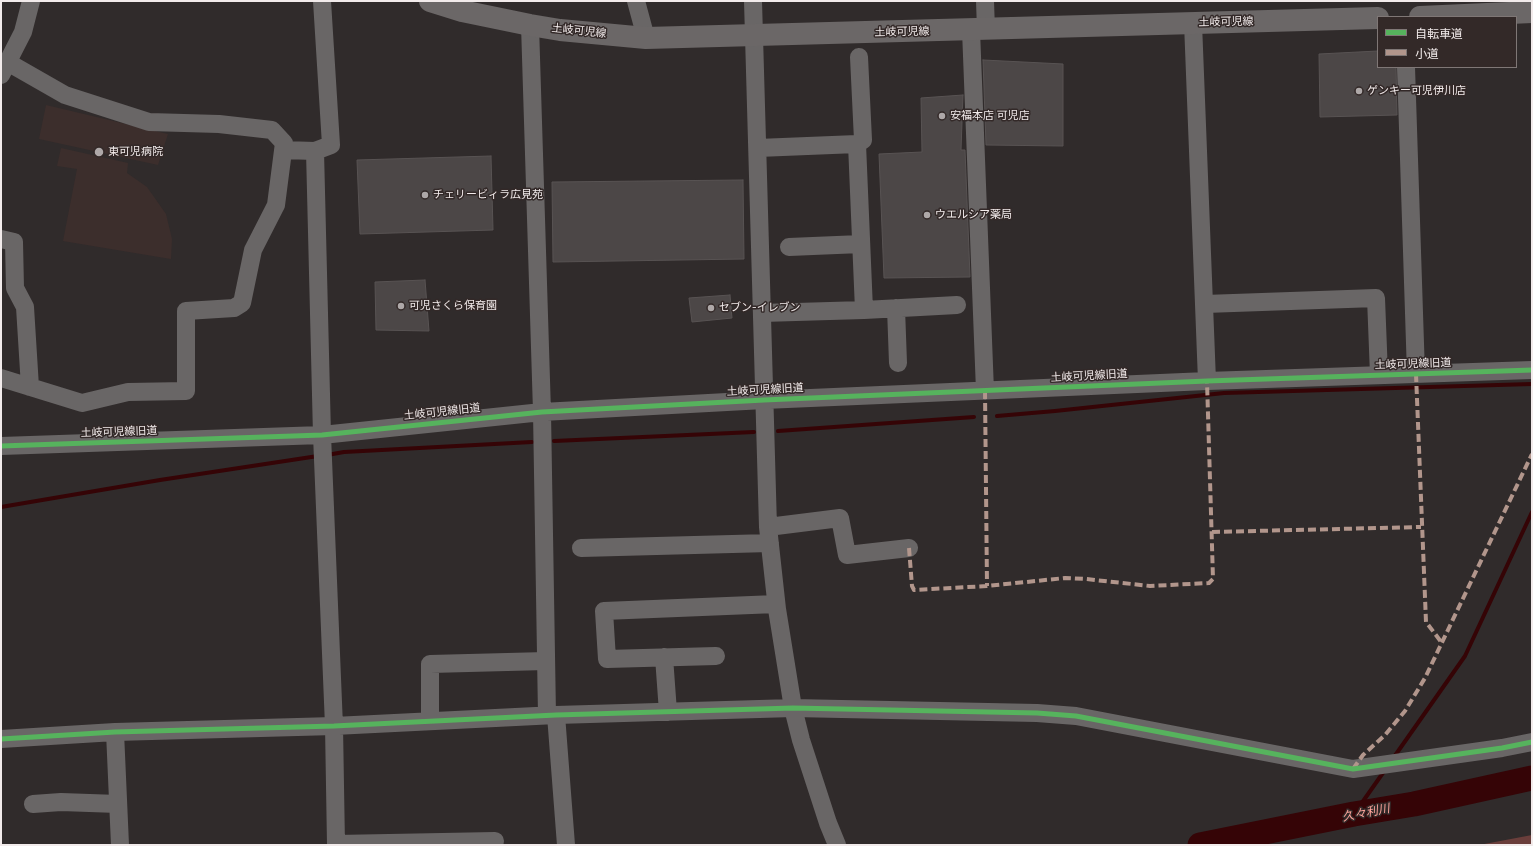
<!DOCTYPE html>
<html>
<head>
<meta charset="utf-8">
<style>
  body { margin:0 }
  #map { position:relative; width:1533px; height:846px; overflow:hidden; background:#302b2b; font-family:Figtree,"Noto Sans JP",sans-serif }
  canvas { display:block }
  .frame { position:absolute; inset:0; border:2px solid #f2ebeb; pointer-events:none }
  .legend { position:absolute; left:1377px; top:16px; width:140px; height:52px; box-sizing:border-box; background:#332928; border:1px solid #7f7776; margin:0; padding:5px 7px; list-style:none; font-size:12px; color:#f2ebeb }
  .legend li { display:flex; align-items:center; gap:8px; height:20px }
  .legend b { width:20px; border:1px solid #7f7776 }
</style>
</head>
<body>
<div id="map">
<canvas width="1533" height="846"></canvas>
<div class="frame"></div>
<ul class="legend">
<li><b style="height:5px;background:#56b35d"></b>自転車道</li>
<li><b style="height:5px;background:#b2968c"></b>小道</li>
</ul>
</div>
<script>
const ctx = document.querySelector('canvas').getContext('2d');
ctx.lineJoin = 'round';
function fillPath(path, color) {
  ctx.fillStyle = color;
  ctx.fill(path, 'evenodd');
}
function poly(rows) {
  const path = new Path2D();
  for (const r of rows) {
    path.moveTo(r[0], r[1]);
    for (let i = 2; i < r.length; i += 2) path.lineTo(r[i], r[i + 1]);
  }
  return path;
}
function strokePath(path, color, width, dash) {
  ctx.strokeStyle = color;
  ctx.lineWidth = width;
  ctx.lineCap = dash ? 'butt' : 'round';
  ctx.setLineDash(dash || []);
  ctx.stroke(path);
}
function label(font, color, halo, rows, align = 'center') {
  ctx.font = font + ' Figtree,"Noto Sans JP",sans-serif';
  ctx.lineWidth = 3;
  ctx.setLineDash([]);
  ctx.textBaseline = 'middle';
  ctx.strokeStyle = halo;
  ctx.fillStyle = color;
  for (const [text, x, y, turn = 0] of rows) {
    ctx.save();
    ctx.translate(x, y);
    ctx.rotate((+turn || 0) * Math.PI / 180);
    ctx.textAlign = isNaN(turn) ? turn : align;
    if (halo) ctx.strokeText(text, 0, 0);
    ctx.fillText(text, 0, 0);
    ctx.restore();
  }
}
fillPath(poly([
  [46,105,168,134,158,165,39,139],
  [61,148,128,163,127,173,147,187,166,214,172,239,171,259,63,241,77,169,57,166]
]), '#3c2e2c');
fillPath(poly([
  [1532,835,1532,845,1479,845]
]), '#6a3e3b');
strokePath(poly([
  [997,416,1055,411,1224,393,1532,384],
  [778,431,974,417],
  [554,441,754,432],
  [327,455,344,452,532,442],
  [1,507,160,480,318,456],
  [1394,757,1465,656,1532,512],
  [1354,814,1385,770]
]), '#350406', 4);
strokePath(poly([
  [1200,845,1354,814,1414,804,1532,778]
]), '#350406', 25);
const building = poly([
  [1378,51,1378,67,1396,67,1397,115,1320,117,1319,54,1378,51],
  [983,60,1063,64,1063,146,986,145,983,60],
  [963,95,961,150,965,150,970,277,884,278,879,154,922,152,921,98,963,95],
  [491,156,493,230,360,234,357,160,491,156],
  [743,180,744,259,553,262,552,182,743,180],
  [425,280,429,331,376,330,375,282,425,280],
  [730,295,732,318,692,322,689,298,730,295]
]);
fillPath(building, '#4c4747');
strokePath(building, '#585353', 1);
strokePath(poly([
  [322,1,331,145,315,151,322,435,334,726,336,845],
  [636,1,646,38],
  [753,1,768,527,777,609,793,708,801,740,828,823,837,845],
  [985,1,986,30],
  [1193,23,1207,381],
  [530,25,542,412,547,715],
  [971,30,985,391],
  [1406,67,1416,374],
  [1,75,23,32,31,1],
  [758,148,857,144,863,140,859,57],
  [283,150,315,151],
  [1,239,14,242,15,288,25,307,30,387],
  [789,247,861,244],
  [1205,304,1376,298,1379,375],
  [896,308,898,363],
  [864,310,957,305],
  [762,313,864,310,857,144],
  [1,378,82,403,128,392,186,391,186,311,234,308,242,303,253,250,276,205,284,143,272,130,219,124,149,122,65,95,9,63],
  [1,446,322,435,542,412,764,400,1207,381,1532,370],
  [768,527,840,518,847,555,909,548],
  [581,548,770,543],
  [716,656,607,659,604,611,776,604],
  [664,657,668,712],
  [556,715,566,845],
  [430,721,430,664,546,661],
  [115,732,120,845],
  [1,739,115,732,334,726,556,715,793,708,1037,713,1076,716,1353,769,1502,748,1532,742],
  [33,804,61,802,118,804],
  [336,844,495,841]
]), '#696666', 18);
strokePath(poly([
  [430,1,462,11,530,25,560,30,646,38,1378,18],
  [1420,17,1532,12]
]), '#6b6767', 22);
strokePath(poly([
  [1416,374,1426,622,1442,643],
  [985,391,987,586],
  [1212,532,1421,527],
  [909,548,912,586,914,590,987,586,1065,578,1086,579,1150,586,1209,583,1213,579,1207,381],
  [1353,769,1363,755,1385,735,1405,711,1425,678,1532,454]
]), '#b2968c', 4, [8, 4]);
strokePath(poly([
  [1,446,322,435,542,412,764,400,1207,381,1532,370],
  [1,739,115,732,334,726,556,715,793,708,1037,713,1076,716,1353,769,1502,748,1532,742]
]), '#56b35d', 5);
for (const [x, y, r, color] of [
  [1359,91,4,"#aea8a8"],
  [942,116,4,"#aea8a8"],
  [99,152,5,"#aea8a8"],
  [425,195,4,"#aea8a8"],
  [927,215,4,"#aea8a8"],
  [401,306,4,"#aea8a8"],
  [711,308,4,"#aea8a8"]
]) {
  const dot = new Path2D();
  dot.arc(x, y, r, 0, 2 * Math.PI);
  ctx.fillStyle = color;
  ctx.fill(dot);
  strokePath(dot, '#332928', 1.5);
}
label('11px', '#f2ebeb', '#332928', [
  ["土岐可児線",1226,22,-1],
  ["土岐可児線",579,31,6],
  ["土岐可児線",902,32,-1],
  ["土岐可児線旧道",1413,364,-2],
  ["土岐可児線旧道",1089,376,-3],
  ["土岐可児線旧道",765,390,-3],
  ["土岐可児線旧道",442,412,-6],
  ["土岐可児線旧道",119,432,-2]
]);
label('11px', '#f2ebeb', '#332928', [
  ["ゲンキー可児伊川店",1367,91],
  ["安福本店 可児店",950,116],
  ["東可児病院",108,152],
  ["チェリービィラ広見苑",433,195],
  ["ウエルシア薬局",935,215],
  ["可児さくら保育園",409,306],
  ["セブン-イレブン",719,308]
], 'left');
label('italic 12px', '#fea49b', '#332928', [
  ["久々利川",1366,813,-11]
]);
</script>
</body>
</html>
